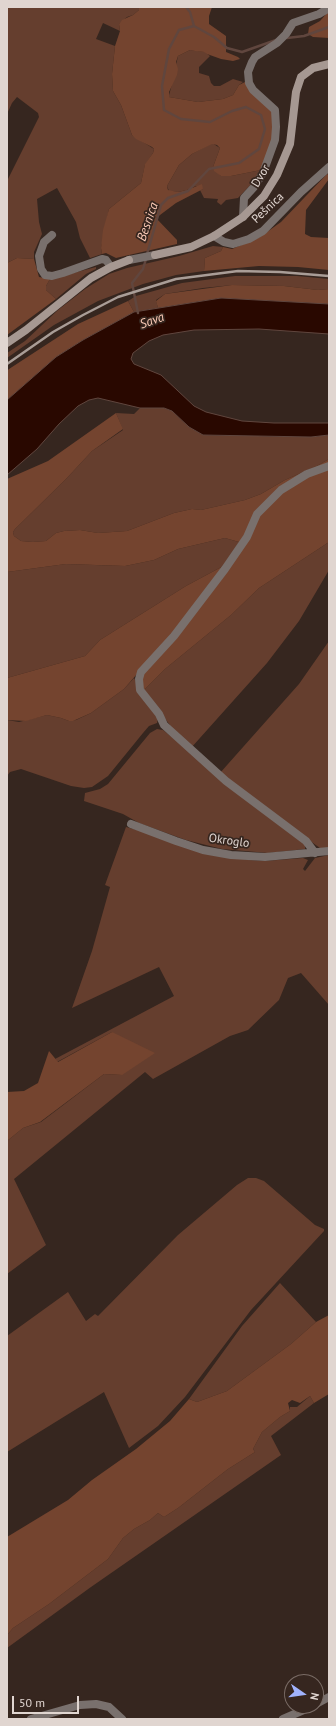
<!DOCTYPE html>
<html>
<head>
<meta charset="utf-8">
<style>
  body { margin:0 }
  #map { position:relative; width:336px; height:1726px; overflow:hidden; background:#36261f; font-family:"PT Sans",sans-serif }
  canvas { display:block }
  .frame { position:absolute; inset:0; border:8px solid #e0d5d0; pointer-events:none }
  .north { position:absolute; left:284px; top:1674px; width:40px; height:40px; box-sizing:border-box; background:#36261f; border:1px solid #7a6c66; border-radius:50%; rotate:103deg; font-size:11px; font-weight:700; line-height:16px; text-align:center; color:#e0d5d0 }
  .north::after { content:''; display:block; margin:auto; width:14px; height:18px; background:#a1b3fd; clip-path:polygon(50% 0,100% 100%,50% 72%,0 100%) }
  .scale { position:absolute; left:12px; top:1696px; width:67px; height:18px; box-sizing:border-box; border:2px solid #e0d5d0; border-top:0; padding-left:5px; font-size:12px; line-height:14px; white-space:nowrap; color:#e0d5d0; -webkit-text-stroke:3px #36261f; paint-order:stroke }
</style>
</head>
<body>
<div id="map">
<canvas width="336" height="1726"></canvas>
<div class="frame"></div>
<div class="north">N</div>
<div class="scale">50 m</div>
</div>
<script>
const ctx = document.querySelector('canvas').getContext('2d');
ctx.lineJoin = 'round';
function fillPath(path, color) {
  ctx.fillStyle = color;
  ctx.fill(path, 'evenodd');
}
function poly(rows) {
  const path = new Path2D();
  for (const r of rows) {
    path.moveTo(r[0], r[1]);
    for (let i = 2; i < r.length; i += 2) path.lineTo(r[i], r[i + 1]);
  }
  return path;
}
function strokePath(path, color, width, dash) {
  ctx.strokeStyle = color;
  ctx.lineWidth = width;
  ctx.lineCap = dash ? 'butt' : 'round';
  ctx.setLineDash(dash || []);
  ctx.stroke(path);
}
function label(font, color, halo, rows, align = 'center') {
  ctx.font = font + ' "PT Sans",sans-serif';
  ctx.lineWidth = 3.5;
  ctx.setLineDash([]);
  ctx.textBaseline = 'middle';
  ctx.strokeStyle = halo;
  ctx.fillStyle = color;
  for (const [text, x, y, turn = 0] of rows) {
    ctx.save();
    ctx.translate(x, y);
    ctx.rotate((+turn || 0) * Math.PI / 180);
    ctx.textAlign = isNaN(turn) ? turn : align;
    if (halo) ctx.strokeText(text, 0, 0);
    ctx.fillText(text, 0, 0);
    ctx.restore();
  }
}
fillPath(poly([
  [7,7,139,7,139,10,133,15,127,17,119,24,120,31,103,23,96,39,115,46,112,74,113,91,121,105,132,135,154,149,153,153,145,165,141,183,109,209,101,248,102,254,90,258,80,238,76,222,57,188,37,199,39,222,42,234,34,252,34,259,17,258,7,263,7,181,39,117,38,113,17,97,12,103,7,114],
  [190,50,205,52,210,56,199,67,199,73,209,76,211,83,214,86,220,86,233,79,243,82,239,85,233,95,223,99,198,102,169,97,169,95,171,88,178,56],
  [212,143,220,148,213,167,221,176,231,176,261,170,257,178,238,198,226,200,221,205,217,202,218,199,204,198,200,190,203,189,196,186,187,190,178,192,169,191,167,186,179,165,192,154],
  [213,246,223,247,221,251,205,258,204,271,176,275,143,284,98,301,54,325,7,358,7,353,25,341,58,310,85,289,109,274,127,268,179,256],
  [96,267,96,269,86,274,56,299,46,290,46,286,50,279],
  [235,276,297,276,329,279,329,289,318,290,284,286,233,285,203,288,165,294,156,300,158,308,134,312,128,301,136,296,182,283],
  [140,408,164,408,172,411,189,427,203,435,311,437,329,435,329,459,317,466,285,480,261,494,245,500,201,510,192,509,174,513,127,531,98,533,80,530,64,531,56,533,46,541,33,542,21,541,14,536,13,532,15,529,66,479,92,451,123,430,116,413,134,414],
  [225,538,239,542,227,564,186,586,100,640,85,656,7,678,7,572,66,564,125,566,154,560,178,549],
  [329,542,329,570,299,621,267,663,191,748,175,732,144,690,165,669,231,615,259,588],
  [329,641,329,848,320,848,313,843,220,773,299,684],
  [134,678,158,718,157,723,149,726,143,733,108,776,92,787,84,788,71,786,21,769,10,772,7,776,7,720,19,722,47,715,61,718,69,721,76,720,91,713,124,689],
  [157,729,163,730,305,843,305,849,268,853,222,849,186,840,139,823,123,814,84,801,85,793,100,789,108,784,150,733],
  [126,827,249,860,265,861,303,858,308,860,303,869,305,871,315,858,329,855,329,1005,301,973,288,978,279,1000,248,1030,230,1036,153,1079,145,1072,14,1179,46,1245,7,1274,7,1141,23,1128,41,1122,104,1074,122,1075,112,1032,57,1062,55,1059,174,996,159,967,72,1008,92,951,110,887,105,885],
  [248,1178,256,1178,264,1181,315,1225,324,1229,324,1231,251,1310,185,1397,158,1426,129,1448,104,1392,7,1452,7,1336,68,1292,86,1321,95,1314,98,1316,178,1235,237,1185],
  [280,1283,316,1322,291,1344,227,1391,197,1402,189,1399,242,1326],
  [310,1396,314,1403,271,1436,281,1455,91,1587,7,1648,7,1635,13,1628,49,1604,108,1559,123,1538,134,1529,150,1520,158,1513,164,1517,178,1508,228,1469,255,1452,253,1449,262,1432,280,1417,290,1411,290,1407,297,1407]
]), '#653e2e');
fillPath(poly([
  [139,7,212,7,209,16,209,24,226,36,226,52,238,57,240,59,233,61,221,59,207,54,204,52,195,51,190,50,178,56,176,62,178,69,177,75,169,92,169,97,198,102,223,99,233,95,239,85,245,82,274,111,274,140,261,170,231,176,221,176,214,171,213,167,220,148,217,145,212,144,192,154,179,165,167,186,168,190,178,192,187,190,202,184,203,189,176,203,156,218,177,240,177,244,116,258,106,253,102,254,101,248,103,230,109,209,141,183,145,164,153,153,154,149,152,147,136,139,132,135,121,105,113,91,112,74,115,46,120,31,119,24,122,20,133,15,139,10],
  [327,13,329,13,329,38,313,37,308,34,309,27,320,21],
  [327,174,329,175,329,179,306,210,305,234,311,237,329,238,329,270,298,267,259,266,204,271,205,258,221,251,223,247,232,249,260,237,281,222],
  [17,258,34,259,39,277,50,279,46,286,46,290,56,299,7,335,7,263],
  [232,285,284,286,318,290,329,289,329,304,221,298,158,308,156,301,165,294],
  [128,301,134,312,83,340,56,357,7,400,7,371,9,369,78,324],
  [116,413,123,429,92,451,66,479,15,529,13,532,14,536,21,541,33,542,46,541,56,533,64,531,80,530,98,533,127,531,174,513,192,509,201,510,245,500,261,494,285,480,317,466,329,459,329,542,259,588,231,615,165,669,144,690,137,674,124,689,91,713,73,721,69,721,61,718,47,715,26,721,7,720,7,678,85,656,100,640,186,586,227,564,239,542,225,538,178,549,154,560,125,566,66,564,7,572,7,479,48,461],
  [112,1032,155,1053,122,1075,104,1074,40,1122,23,1128,7,1141,7,1092,24,1091,38,1083,49,1051,58,1062],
  [329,1315,329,1394,314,1403,310,1396,300,1403,292,1400,288,1403,290,1411,280,1417,262,1432,253,1449,255,1452,228,1469,178,1508,164,1517,158,1513,150,1520,134,1529,123,1538,108,1559,49,1604,13,1628,7,1635,7,1537,68,1500,92,1480,136,1449,170,1421,189,1399,197,1402,227,1391,291,1344,316,1322]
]), '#74442f');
const water = poly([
  [221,298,329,304,329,334,259,329,194,330,163,335,149,341,133,353,131,359,134,364,161,375,194,406,206,412,242,421,274,423,329,423,329,435,311,437,203,435,189,427,172,411,164,408,140,408,98,398,89,400,78,406,59,424,37,449,7,475,7,400,56,357,83,340,134,312,221,298]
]);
fillPath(water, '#290800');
strokePath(water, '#60463e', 1);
strokePath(poly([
  [186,7,190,12,194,26],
  [287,38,304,36,329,27],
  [147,254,161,205,168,198,188,191,209,169,239,163,259,149,265,129,261,115,246,107,232,111,210,122,181,119,164,110,162,86,169,49,179,30,194,26,214,37,227,48,242,52,276,40],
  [138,313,132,283,143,269,146,259]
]), '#60463e', 2.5);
strokePath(poly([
  [243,217,244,198,254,187,263,173,275,140,276,127,275,110,253,90,249,83,248,72,252,62,255,57,277,43,286,34,293,23,319,14,329,8],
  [52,235,44,242,39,256,41,269,45,275,52,276,63,273,102,259,106,260,111,267],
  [214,236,224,242,233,244,249,239,263,231,301,192,329,167],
  [129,260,155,255],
  [131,824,176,841,203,850,231,855,265,857,329,851],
  [315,853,306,841,226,781,164,725,159,714,140,690,139,679,141,672,174,636,225,569,247,537,257,514,281,490,307,474,329,466],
  [316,1704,329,1697],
  [31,1719,80,1705,96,1704,109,1707,122,1719],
  [283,1719,313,1706]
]), '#79706d', 8);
strokePath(poly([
  [155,255,191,247,214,236,243,217,264,196,277,175,290,144,296,92,301,77,313,68,329,64],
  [7,343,26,330,91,278,111,267,129,260]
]), '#a69892', 8);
strokePath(poly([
  [7,364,53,332,83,315,118,297,176,279,238,271,280,272,329,276]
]), '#a99d97', 2.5);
label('12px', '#e0d5d0', '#36261f', [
  ["Dvor",261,176,-59],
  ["Pešnica",268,208,-43],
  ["Okroglo",229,841,8]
]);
label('italic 13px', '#fbcab6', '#36261f', [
  ["Besnica",148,222,-71],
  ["Sava",152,321,-20]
]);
</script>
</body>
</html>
